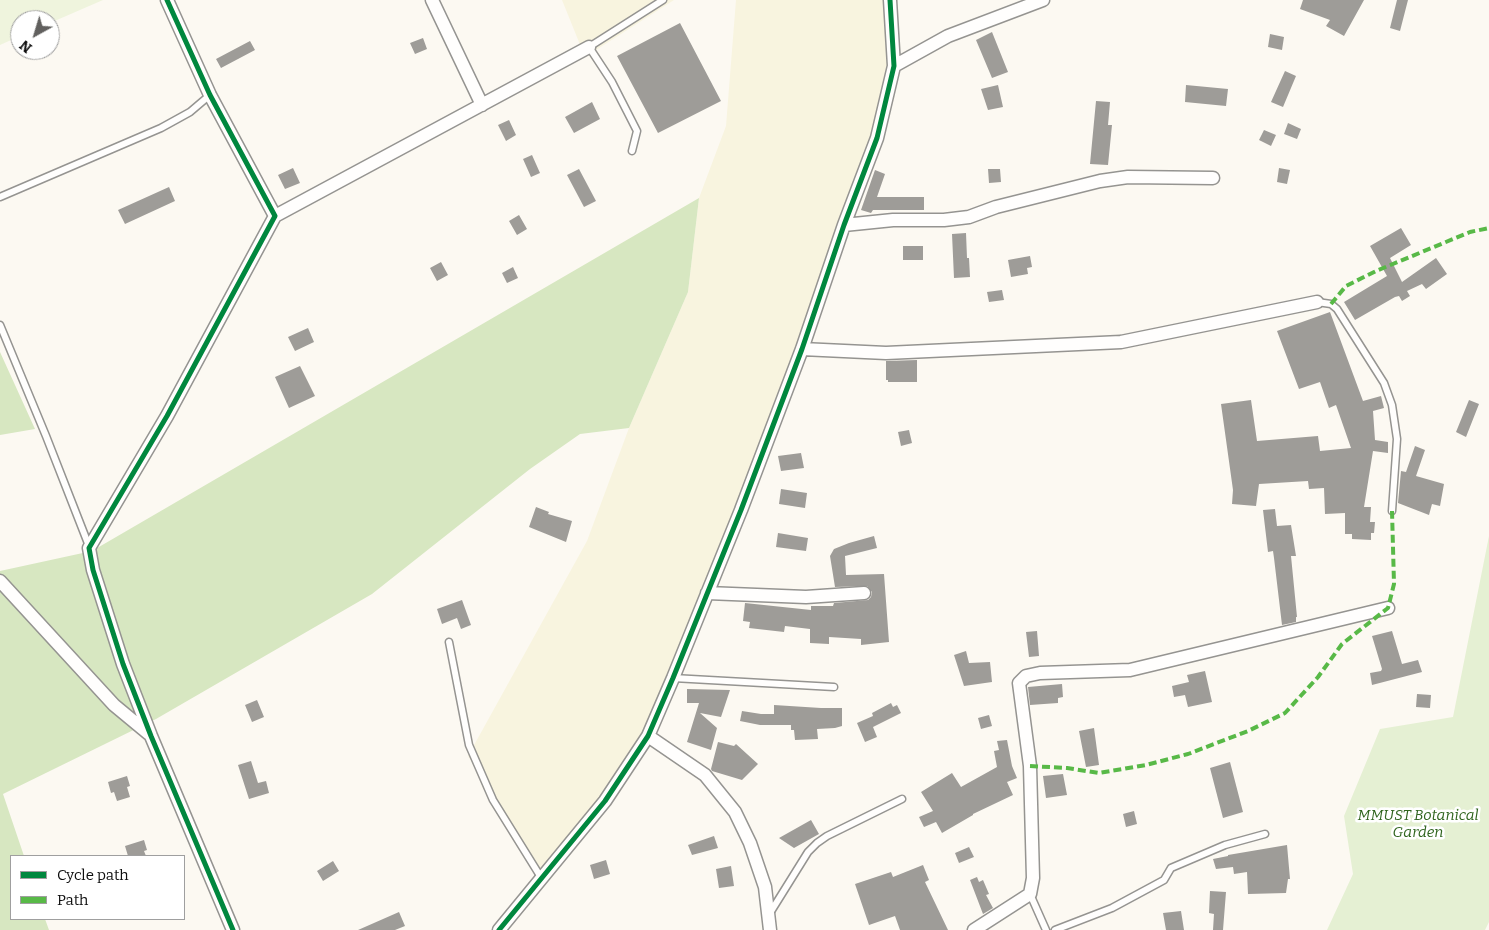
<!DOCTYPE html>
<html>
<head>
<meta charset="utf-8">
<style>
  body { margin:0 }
  #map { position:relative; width:1489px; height:930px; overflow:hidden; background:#fcf9f2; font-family:Bitter,serif }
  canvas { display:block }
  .legend { position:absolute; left:10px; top:855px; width:175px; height:65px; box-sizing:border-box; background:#fff; border:1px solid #9f9f9f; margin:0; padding:6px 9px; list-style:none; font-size:15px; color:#0e0e0e }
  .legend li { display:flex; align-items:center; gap:10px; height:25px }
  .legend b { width:25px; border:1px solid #9f9f9f }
  .north { position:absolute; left:10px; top:10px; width:50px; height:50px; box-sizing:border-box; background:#fff; border:1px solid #9f9f9f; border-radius:50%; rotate:219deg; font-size:14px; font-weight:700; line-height:20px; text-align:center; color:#0e0e0e }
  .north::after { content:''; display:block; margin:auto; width:18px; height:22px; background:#61605e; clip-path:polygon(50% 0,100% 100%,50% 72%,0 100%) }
</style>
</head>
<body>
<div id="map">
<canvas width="1489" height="930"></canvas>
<ul class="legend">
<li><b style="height:6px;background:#00873e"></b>Cycle path</li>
<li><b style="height:6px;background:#58b947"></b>Path</li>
</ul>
<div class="north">N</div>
</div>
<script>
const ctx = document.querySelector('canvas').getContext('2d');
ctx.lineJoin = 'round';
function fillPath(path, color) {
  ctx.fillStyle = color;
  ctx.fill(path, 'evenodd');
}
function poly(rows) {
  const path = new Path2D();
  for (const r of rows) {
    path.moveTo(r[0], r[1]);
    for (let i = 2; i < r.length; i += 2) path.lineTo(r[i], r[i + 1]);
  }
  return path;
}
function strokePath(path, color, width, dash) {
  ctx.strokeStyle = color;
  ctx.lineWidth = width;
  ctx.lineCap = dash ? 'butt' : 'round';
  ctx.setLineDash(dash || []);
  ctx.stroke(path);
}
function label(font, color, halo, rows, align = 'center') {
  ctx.font = font + ' Bitter,serif';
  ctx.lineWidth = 5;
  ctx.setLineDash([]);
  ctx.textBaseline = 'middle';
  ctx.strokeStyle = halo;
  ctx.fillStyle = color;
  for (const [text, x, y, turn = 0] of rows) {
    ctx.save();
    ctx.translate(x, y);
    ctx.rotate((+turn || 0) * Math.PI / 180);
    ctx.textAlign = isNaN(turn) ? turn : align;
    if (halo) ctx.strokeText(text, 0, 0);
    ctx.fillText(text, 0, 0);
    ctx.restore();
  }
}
fillPath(poly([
  [562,0,674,0,585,57],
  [736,0,893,0,895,68,878,138,652,733,543,884,468,756,587,541,629,428,688,292,699,198,726,126]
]), '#f8f4df');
fillPath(poly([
  [1489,536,1489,922,1485,930,1327,930,1353,874,1344,816,1380,729,1453,717]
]), '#e5f0d3');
fillPath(poly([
  [699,198,688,292,629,428,580,434,530,469,372,594,156,719,3,794,24,856,11,856,11,919,45,919,49,930,0,930,0,571,92,551],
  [0,352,35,429,0,435]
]), '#d7e7c1');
fillPath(poly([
  [0,0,103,0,50,23,50,20,20,20,20,36,0,45]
]), '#eff4dd');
fillPath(poly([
  [1303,0,1364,0,1344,36,1326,26,1330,20,1300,9],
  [1397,0,1408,0,1400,31,1390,28],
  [680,23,721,101,658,133,617,56],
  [992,32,1008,72,992,78,976,40],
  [1270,34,1284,37,1282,50,1268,47],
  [423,38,427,49,415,54,410,43],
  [250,41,255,50,221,68,216,59],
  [1285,71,1296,76,1283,107,1271,102],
  [998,85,1003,107,988,110,981,89],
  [1186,85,1228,89,1226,106,1185,102],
  [1096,101,1110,102,1108,125,1112,125,1108,165,1090,164],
  [592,102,600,119,574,133,565,117],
  [509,120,516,135,506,141,498,125],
  [1288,123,1301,129,1297,139,1284,134],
  [1264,130,1276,135,1271,146,1259,140],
  [532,155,540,173,531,177,523,159],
  [293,168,300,183,285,189,278,175],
  [1279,168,1290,170,1287,184,1277,182],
  [579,169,596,201,584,207,567,175],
  [988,169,1000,169,1001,182,989,183],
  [875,170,885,174,877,197,924,197,924,210,873,210,871,213,861,210],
  [169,187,175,201,125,224,118,210],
  [519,215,527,229,517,235,509,221],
  [1401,228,1411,245,1390,258,1402,282,1436,258,1447,274,1426,289,1422,284,1407,291,1410,296,1402,301,1399,296,1395,297,1355,320,1344,302,1387,276,1370,246],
  [966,233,967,258,969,258,970,277,954,278,952,234],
  [903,246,923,246,923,260,903,260],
  [1030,256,1032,267,1027,268,1028,274,1011,277,1008,260],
  [441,262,448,275,437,281,430,268],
  [513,267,518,278,507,283,502,273],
  [1002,290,1004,300,989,302,987,292],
  [1330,312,1363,401,1381,396,1384,408,1373,411,1375,440,1388,442,1388,453,1373,451,1364,507,1371,507,1370,522,1375,522,1374,533,1371,533,1371,540,1352,539,1352,534,1345,534,1345,513,1325,514,1324,488,1309,489,1308,481,1259,484,1256,506,1232,504,1233,490,1221,404,1251,400,1257,441,1318,436,1320,451,1351,448,1336,405,1329,408,1320,382,1299,389,1277,331],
  [308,328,314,342,295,351,288,337],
  [917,360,917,382,888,382,888,380,886,380,886,361],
  [300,366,315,396,289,408,275,377],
  [1469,400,1479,404,1466,437,1456,432],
  [909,430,912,443,901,446,898,432],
  [1415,446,1425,450,1416,476,1444,484,1440,506,1432,504,1429,515,1398,503,1401,471,1406,472],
  [801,453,804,468,781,471,778,456],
  [781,489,807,493,805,508,779,504],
  [536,507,549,512,548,514,572,521,566,542,529,527],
  [1275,509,1277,526,1291,525,1296,556,1291,556,1297,617,1296,617,1296,622,1282,625,1274,558,1273,551,1268,552,1263,510],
  [778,533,808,538,806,551,776,547],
  [874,536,877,548,845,556,846,575,884,574,889,642,861,645,861,639,829,637,829,644,810,643,810,629,785,626,784,632,749,628,750,622,743,621,745,603,811,610,811,606,833,606,834,603,868,600,871,597,872,592,867,586,835,587,830,556,834,549,849,543],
  [462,600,471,625,461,629,457,618,442,624,437,609],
  [1037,631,1039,656,1029,657,1026,632],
  [1392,631,1402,664,1418,660,1422,672,1372,685,1370,673,1381,671,1382,669,1372,636],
  [966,651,969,663,990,662,992,682,964,686,954,655],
  [1205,671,1212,702,1188,707,1185,695,1174,697,1172,686,1189,682,1187,675],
  [1062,684,1063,697,1058,698,1058,703,1030,705,1028,687],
  [687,689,730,690,721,717,700,713,717,728,711,750,687,742,699,703,687,703],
  [1417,694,1431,695,1430,708,1416,707],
  [257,700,264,717,252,722,245,705],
  [891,703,893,707,897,705,901,713,873,727,877,737,865,742,857,723,873,716,872,713],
  [774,705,821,708,842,708,842,726,835,728,817,729,818,739,795,740,794,730,791,730,791,725,760,725,740,721,742,711,761,714,774,714],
  [989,715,992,726,981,729,978,718],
  [1094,728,1099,765,1086,767,1079,731],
  [1007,740,1012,766,1017,778,1007,782,1013,795,973,814,973,815,942,833,936,822,924,827,919,817,933,811,921,792,952,773,961,787,997,767,994,751,999,750,997,741],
  [718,742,734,746,736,744,758,764,742,780,712,771,711,769],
  [251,761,258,783,266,781,269,793,249,799,238,765],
  [1230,762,1243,812,1223,818,1210,768],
  [1063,774,1067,795,1046,798,1043,776],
  [127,776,130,786,127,787,130,797,117,801,114,792,111,793,108,782],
  [1134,811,1137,824,1126,827,1123,814],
  [811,820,819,834,794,848,779,838],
  [714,836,718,848,692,855,688,845],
  [144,840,147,850,144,851,146,856,128,856,125,846],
  [1287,845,1290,879,1288,879,1286,893,1248,894,1247,872,1234,874,1233,867,1216,869,1213,859,1228,856,1228,855],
  [969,847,974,857,959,863,955,853],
  [606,860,610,874,594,879,590,865],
  [333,861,339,871,323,881,317,871],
  [923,865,929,880,925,882,948,930,900,930,895,916,869,925,855,884,891,872,893,877],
  [731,866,734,886,719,888,716,869],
  [977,877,979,882,983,880,989,894,986,895,993,908,983,914,970,880],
  [1210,891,1226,892,1223,930,1213,930,1214,914,1209,913],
  [1181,911,1184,930,1166,930,1163,913],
  [399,912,405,926,395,930,358,930]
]), '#9e9c98');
const lane = poly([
  [632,151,637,131,612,82,589,47,663,0],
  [0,197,161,128,190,112,210,95],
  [1317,302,1331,304,1337,309,1384,383,1392,405,1397,439,1392,511],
  [0,325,46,436,89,546],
  [449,642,469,745,493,800,542,879],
  [673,678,834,687],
  [1030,894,1046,930],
  [770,913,808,852,817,843,827,836,902,799],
  [1055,930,1112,908,1164,880,1171,868,1225,845,1265,834]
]);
const street = poly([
  [167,0,210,95,275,216,167,416,89,548,93,570,123,664,151,736,233,930],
  [432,0,482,105],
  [894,66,948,36,1043,0],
  [275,216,589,47],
  [844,225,893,220,944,220,969,217,996,207,1100,181,1128,177,1213,178],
  [802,349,886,353,1121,342,1317,302],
  [0,581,114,705,149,734],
  [707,593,806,597,864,593],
  [648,736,705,775,735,812,750,843,765,887,770,930],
  [499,930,605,801,648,736,673,678,741,510,802,349,844,225,877,138,894,66,890,0],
  [974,930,1030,894,1033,878,1030,766,1019,683,1026,676,1040,673,1130,670,1388,608]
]);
strokePath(lane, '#959491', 9);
strokePath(street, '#959491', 15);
strokePath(lane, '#fffefd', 6);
strokePath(street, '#fffefd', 12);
strokePath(poly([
  [1331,304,1346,286,1376,271,1470,232,1489,228],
  [1030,766,1067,768,1099,773,1146,765,1188,754,1248,731,1285,713,1318,677,1342,644,1388,608,1394,584,1392,511]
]), '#58b947', 4, [8, 4]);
strokePath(poly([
  [167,0,210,95,275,216,167,416,89,548,93,570,123,664,151,736,233,930],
  [499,930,605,801,648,736,673,678,741,510,802,349,844,225,877,138,894,66,890,0]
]), '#00873e', 5);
label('italic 15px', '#30651f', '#fff', [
  ["MMUST Botanical",1418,816],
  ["Garden",1418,833]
]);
</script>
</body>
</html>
